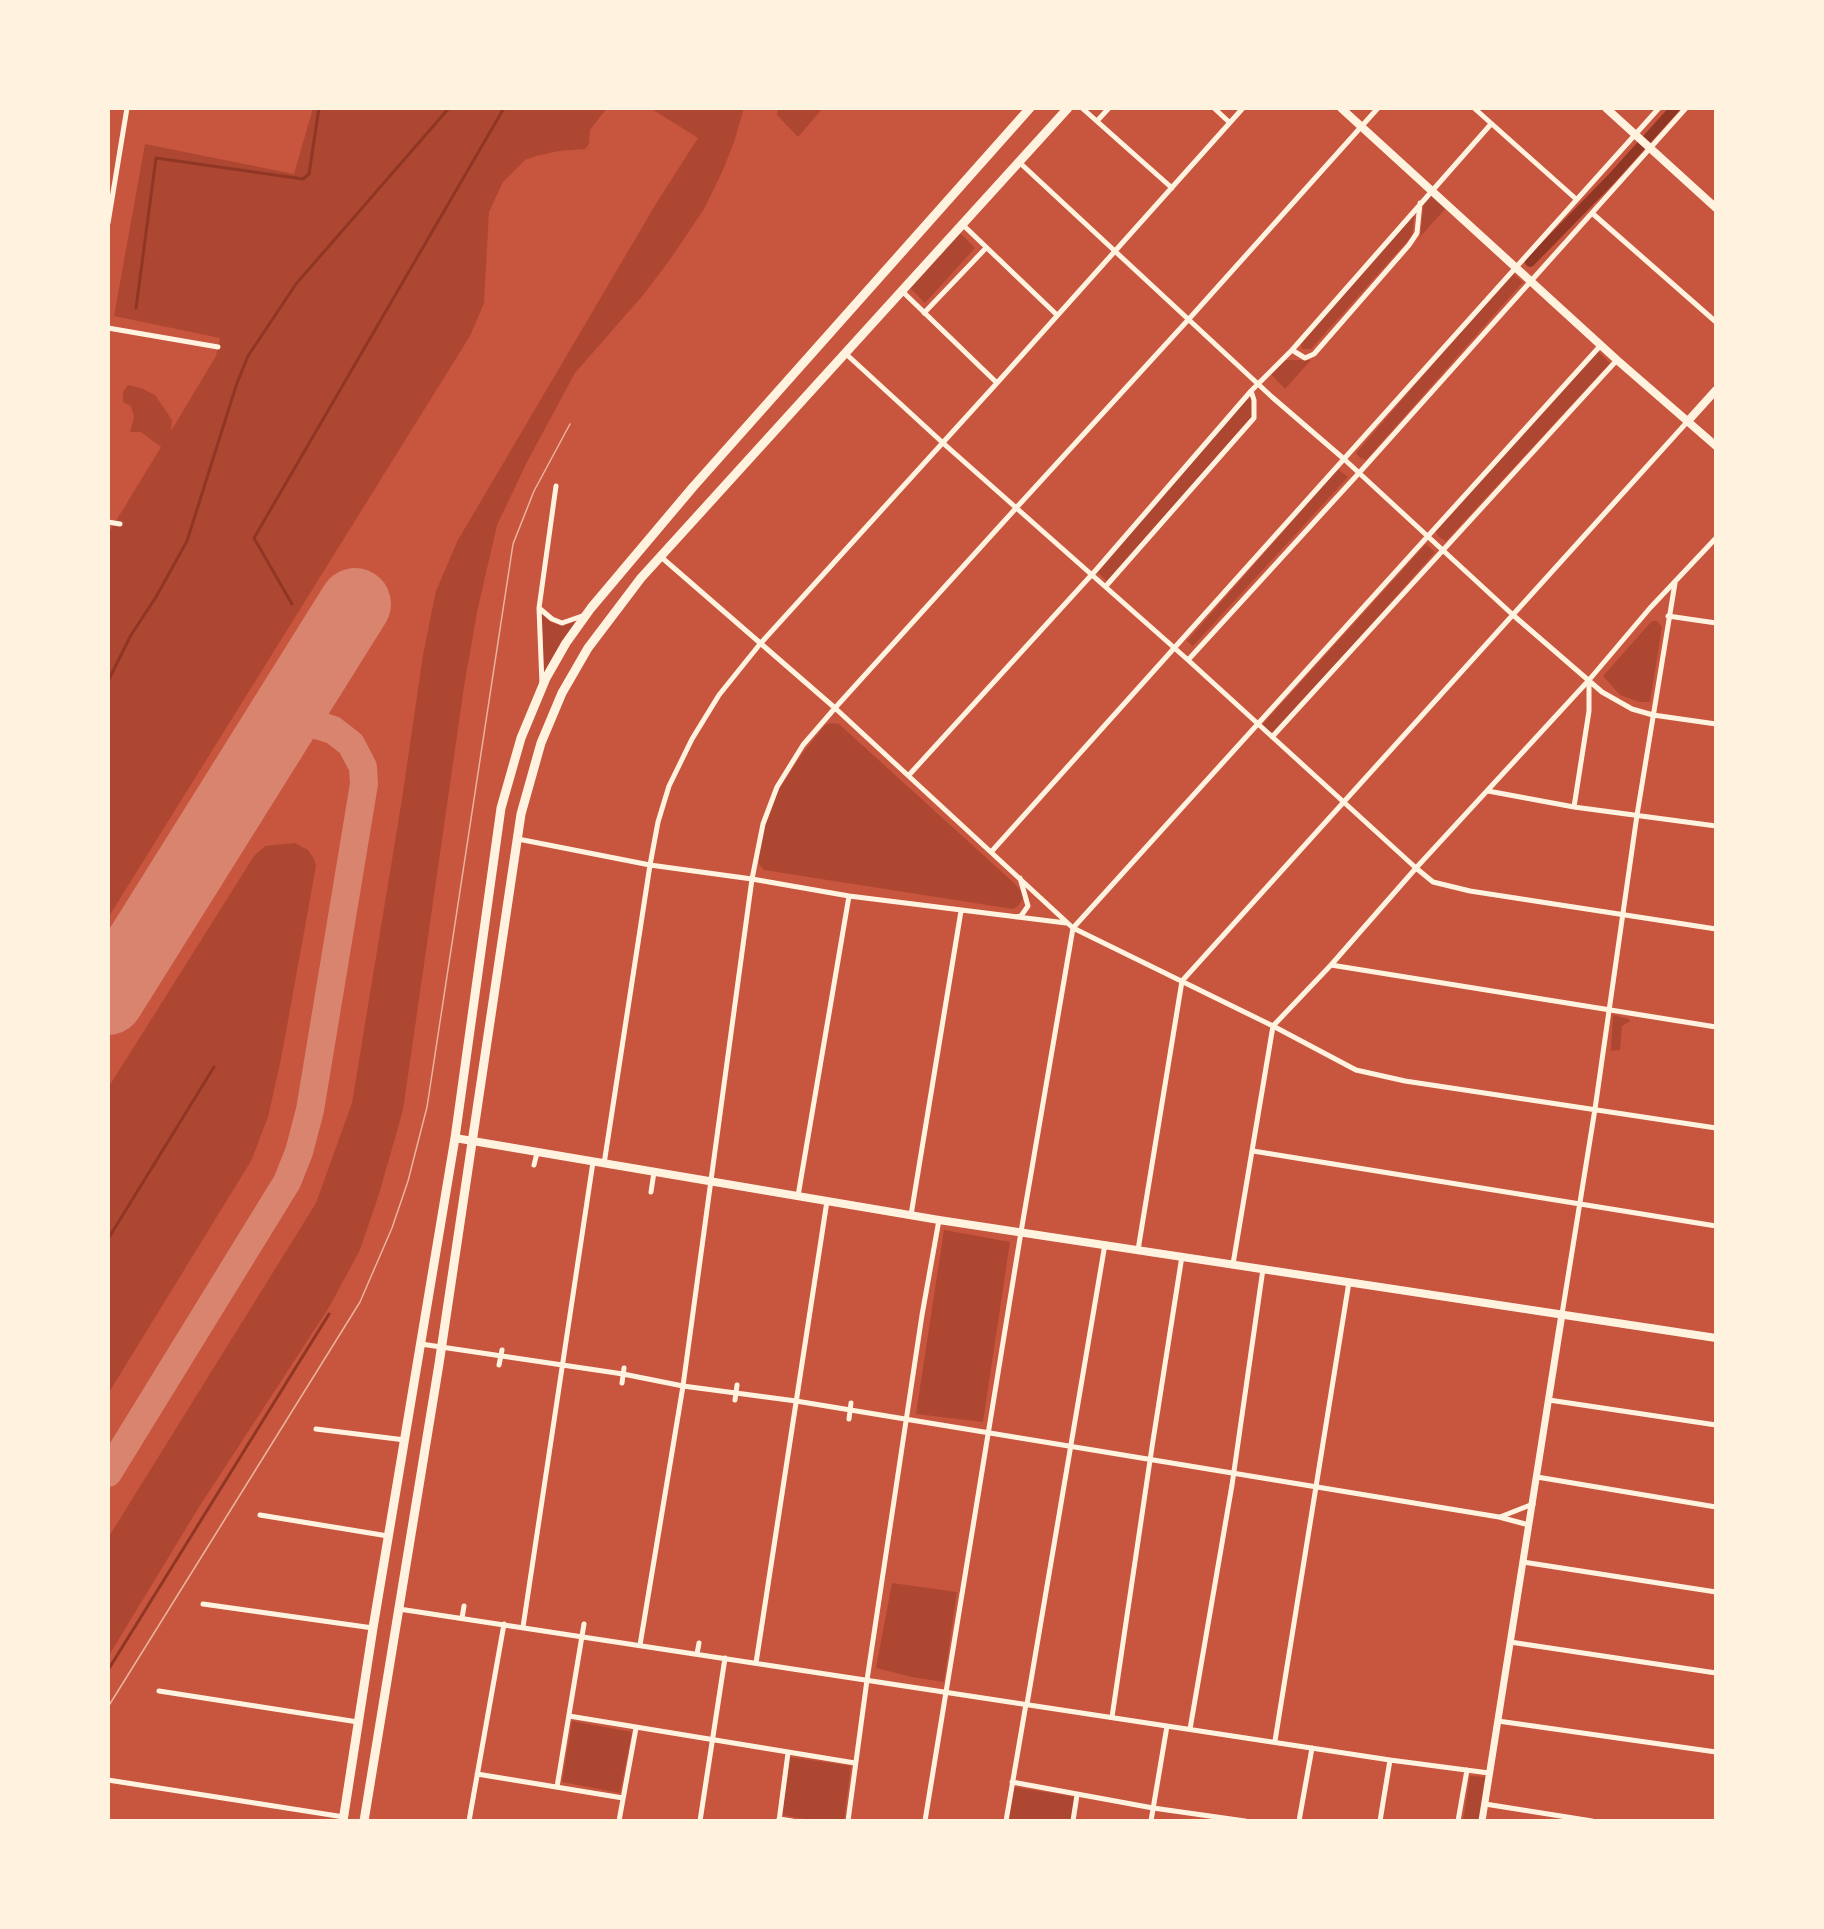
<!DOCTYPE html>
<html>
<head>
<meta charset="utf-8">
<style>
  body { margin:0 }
  #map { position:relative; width:1824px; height:1929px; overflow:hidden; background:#c8553d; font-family:"Fira Sans",sans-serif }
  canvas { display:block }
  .frame { position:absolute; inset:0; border:110px solid #fff3e0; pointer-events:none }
</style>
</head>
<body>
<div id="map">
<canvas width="1824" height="1929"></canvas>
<div class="frame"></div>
</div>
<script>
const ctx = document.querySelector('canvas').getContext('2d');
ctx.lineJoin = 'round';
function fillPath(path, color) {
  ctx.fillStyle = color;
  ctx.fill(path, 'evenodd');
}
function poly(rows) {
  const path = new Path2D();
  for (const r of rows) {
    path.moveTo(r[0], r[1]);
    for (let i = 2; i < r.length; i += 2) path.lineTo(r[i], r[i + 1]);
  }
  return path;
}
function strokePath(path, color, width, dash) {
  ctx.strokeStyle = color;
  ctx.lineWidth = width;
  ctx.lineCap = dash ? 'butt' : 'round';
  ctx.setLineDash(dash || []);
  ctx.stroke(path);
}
fillPath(poly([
  [313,108,607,108,590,130,589,144,585,149,559,151,536,156,525,160,503,182,489,212,484,303,470,336,108,918,108,534,161,447,141,432,130,432,134,417,131,406,123,402,123,392,128,385,141,388,155,395,172,420,171,431,216,356,220,338,114,316,145,144,294,174],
  [650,108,744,108,734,142,723,170,704,209,669,261,644,294,575,373,527,462,497,525,477,612,464,687,403,1110,379,1194,360,1250,328,1309,199,1507,108,1657,108,1538,316,1203,352,1103,402,799,423,655,436,591,458,540,657,202,698,138],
  [778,108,823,108,798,137,777,115],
  [1431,193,1446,208,1420,237,1424,200],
  [1415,210,1412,236,1311,349,1302,349,1301,344],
  [959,232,975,248,925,303,909,287],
  [1512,273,1523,282,1366,460,1360,458,1356,453],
  [1598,351,1610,363,1446,541,1439,537,1435,531],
  [1285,360,1311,360,1285,389,1271,374],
  [1251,393,1252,418,1108,582,1097,572],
  [1338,469,1348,477,1193,646,1187,641],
  [1426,544,1435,552,1274,735,1262,725],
  [541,613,551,622,563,626,576,621,558,648,544,676],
  [1652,621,1657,621,1662,627,1650,702,1640,702,1620,695,1603,676],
  [830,723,839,724,1014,883,1022,892,1023,898,1018,906,1013,909,764,870,759,864,758,858,765,825,779,789,802,754,825,725],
  [295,843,308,850,314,859,316,866,281,1059,268,1117,251,1161,108,1394,108,1088,254,856,265,846],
  [1613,1015,1629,1019,1630,1021,1622,1026,1620,1050,1611,1051],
  [944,1230,1010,1242,983,1422,916,1414],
  [892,1583,957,1592,944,1682,912,1677,876,1668],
  [572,1721,632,1732,620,1793,562,1782],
  [790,1757,851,1766,844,1821,817,1821,782,1815],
  [1470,1776,1486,1777,1478,1821,1463,1821],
  [1014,1787,1075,1797,1070,1821,1008,1821]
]), '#ae4732');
strokePath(poly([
  [136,308,156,158,303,179,309,174,319,108],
  [292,604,254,538,504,108],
  [108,681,131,635,156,597,187,541,237,383,248,356,296,284,449,108],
  [108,1239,214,1067],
  [108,1670,329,1314]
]), '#8f3625', 3);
strokePath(poly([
  [1530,262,1612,178,1675,108]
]), '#8f3625', 10);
strokePath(poly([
  [108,1473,287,1182,299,1152,310,1110,364,784,363,767,351,744,333,730,313,724,289,728,276,737,262,753]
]), '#d8846e', 28);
strokePath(poly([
  [108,999,355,604]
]), '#d8846e', 72);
strokePath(poly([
  [1082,108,1172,188],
  [1214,108,1229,122],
  [1474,108,1576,199],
  [1097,121,1109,108],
  [1019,162,1272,397,1344,459,1513,615,1602,692,1632,709,1653,715,1716,724],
  [1592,213,1716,322],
  [108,223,127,108],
  [962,224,1057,315],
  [902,291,997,383],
  [924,313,986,248],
  [108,328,218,347],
  [1292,350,1305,358,1314,354,1409,245,1417,233,1420,203],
  [845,353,943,443,1188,660,1416,868,1433,882,1470,891,1716,929],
  [108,522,120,524],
  [660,556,835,708,1073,928,1273,1026,1356,1070,1405,1081,1716,1128],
  [1106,586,1254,418,1254,400,1251,391],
  [539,608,552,619,562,623,585,615],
  [1668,616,1716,623],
  [1188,660,1359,473,1686,108],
  [542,684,539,608,556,486],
  [1272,737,1617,360],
  [909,775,1096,570,1251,391,1292,350,1491,124],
  [1488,791,1574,807,1716,826],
  [1574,807,1589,711,1589,680],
  [518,839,650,865,752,879,849,896,1066,923],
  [992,851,1659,108],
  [1016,917,1021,916,1028,906,1020,878],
  [1073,928,1601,345],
  [1331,965,1716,1027],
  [1253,1151,1716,1226],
  [604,1164,650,865,658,822,669,786,692,739,719,695,760,644,997,383,1243,108],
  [534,1165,537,1153],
  [651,1192,654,1172],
  [798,1196,849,896],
  [911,1215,961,911],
  [1138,1250,1182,981,1688,421],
  [1233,1264,1273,1026,1331,965,1416,868,1589,680,1650,608,1716,538],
  [1562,1314,1595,1109,1637,815,1675,583],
  [421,1344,623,1374,683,1386,796,1401,1420,1504,1499,1517,1529,1525],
  [499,1365,502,1350],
  [622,1383,624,1368],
  [735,1400,737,1385],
  [1549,1400,1716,1425],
  [849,1419,851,1403],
  [316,1429,405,1440],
  [1537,1477,1716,1507],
  [260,1515,388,1536],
  [1500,1517,1533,1504],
  [1523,1562,1716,1592],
  [203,1604,373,1628],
  [399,1609,1390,1760,1489,1773],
  [462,1618,464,1606],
  [523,1627,593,1162],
  [1510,1642,1716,1673],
  [640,1645,683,1386,752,879,763,824,777,787,803,745,835,708,1017,507,1188,320,1378,108],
  [697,1654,699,1643],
  [756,1663,827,1201],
  [159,1691,358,1722],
  [1027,1704,1105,1244],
  [569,1716,855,1763],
  [1112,1717,1152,1447,1182,1256],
  [1498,1721,1716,1752],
  [1190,1729,1232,1485,1263,1269],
  [1275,1741,1349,1282],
  [477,1774,623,1798],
  [108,1780,344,1817],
  [1012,1782,1153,1808,1245,1821],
  [557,1787,584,1624],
  [1485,1804,1592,1821],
  [779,1819,792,1821],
  [469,1821,504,1624],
  [619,1821,636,1728],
  [700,1821,725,1658],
  [779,1821,788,1753],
  [848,1821,867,1680,922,1315,939,1220],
  [925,1821,1021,1232,1073,928],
  [1006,1821,1026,1704],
  [1073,1821,1077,1795],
  [1151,1821,1167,1726],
  [1299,1821,1312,1748],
  [1380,1821,1390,1760],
  [1458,1821,1467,1770]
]), '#fff3e0', 5);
strokePath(poly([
  [1482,1821,1562,1314]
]), '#fff3e0', 7);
strokePath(poly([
  [1341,108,1617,360,1716,446],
  [1606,108,1716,208],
  [1688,421,1716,390],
  [455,1138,939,1220,1716,1338]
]), '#fff3e0', 8);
strokePath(poly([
  [343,1821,373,1628,455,1138,501,808,521,738,546,678,566,643,591,608,693,487,1030,108],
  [364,1821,439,1364,521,814,541,743,562,693,588,648,641,578,1068,108]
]), '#fff3e0', 9);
strokePath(poly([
  [108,1707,360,1302,392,1228,408,1181,427,1107,513,544,534,491,570,424]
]), '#e9b49f', 1.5);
</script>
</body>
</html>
